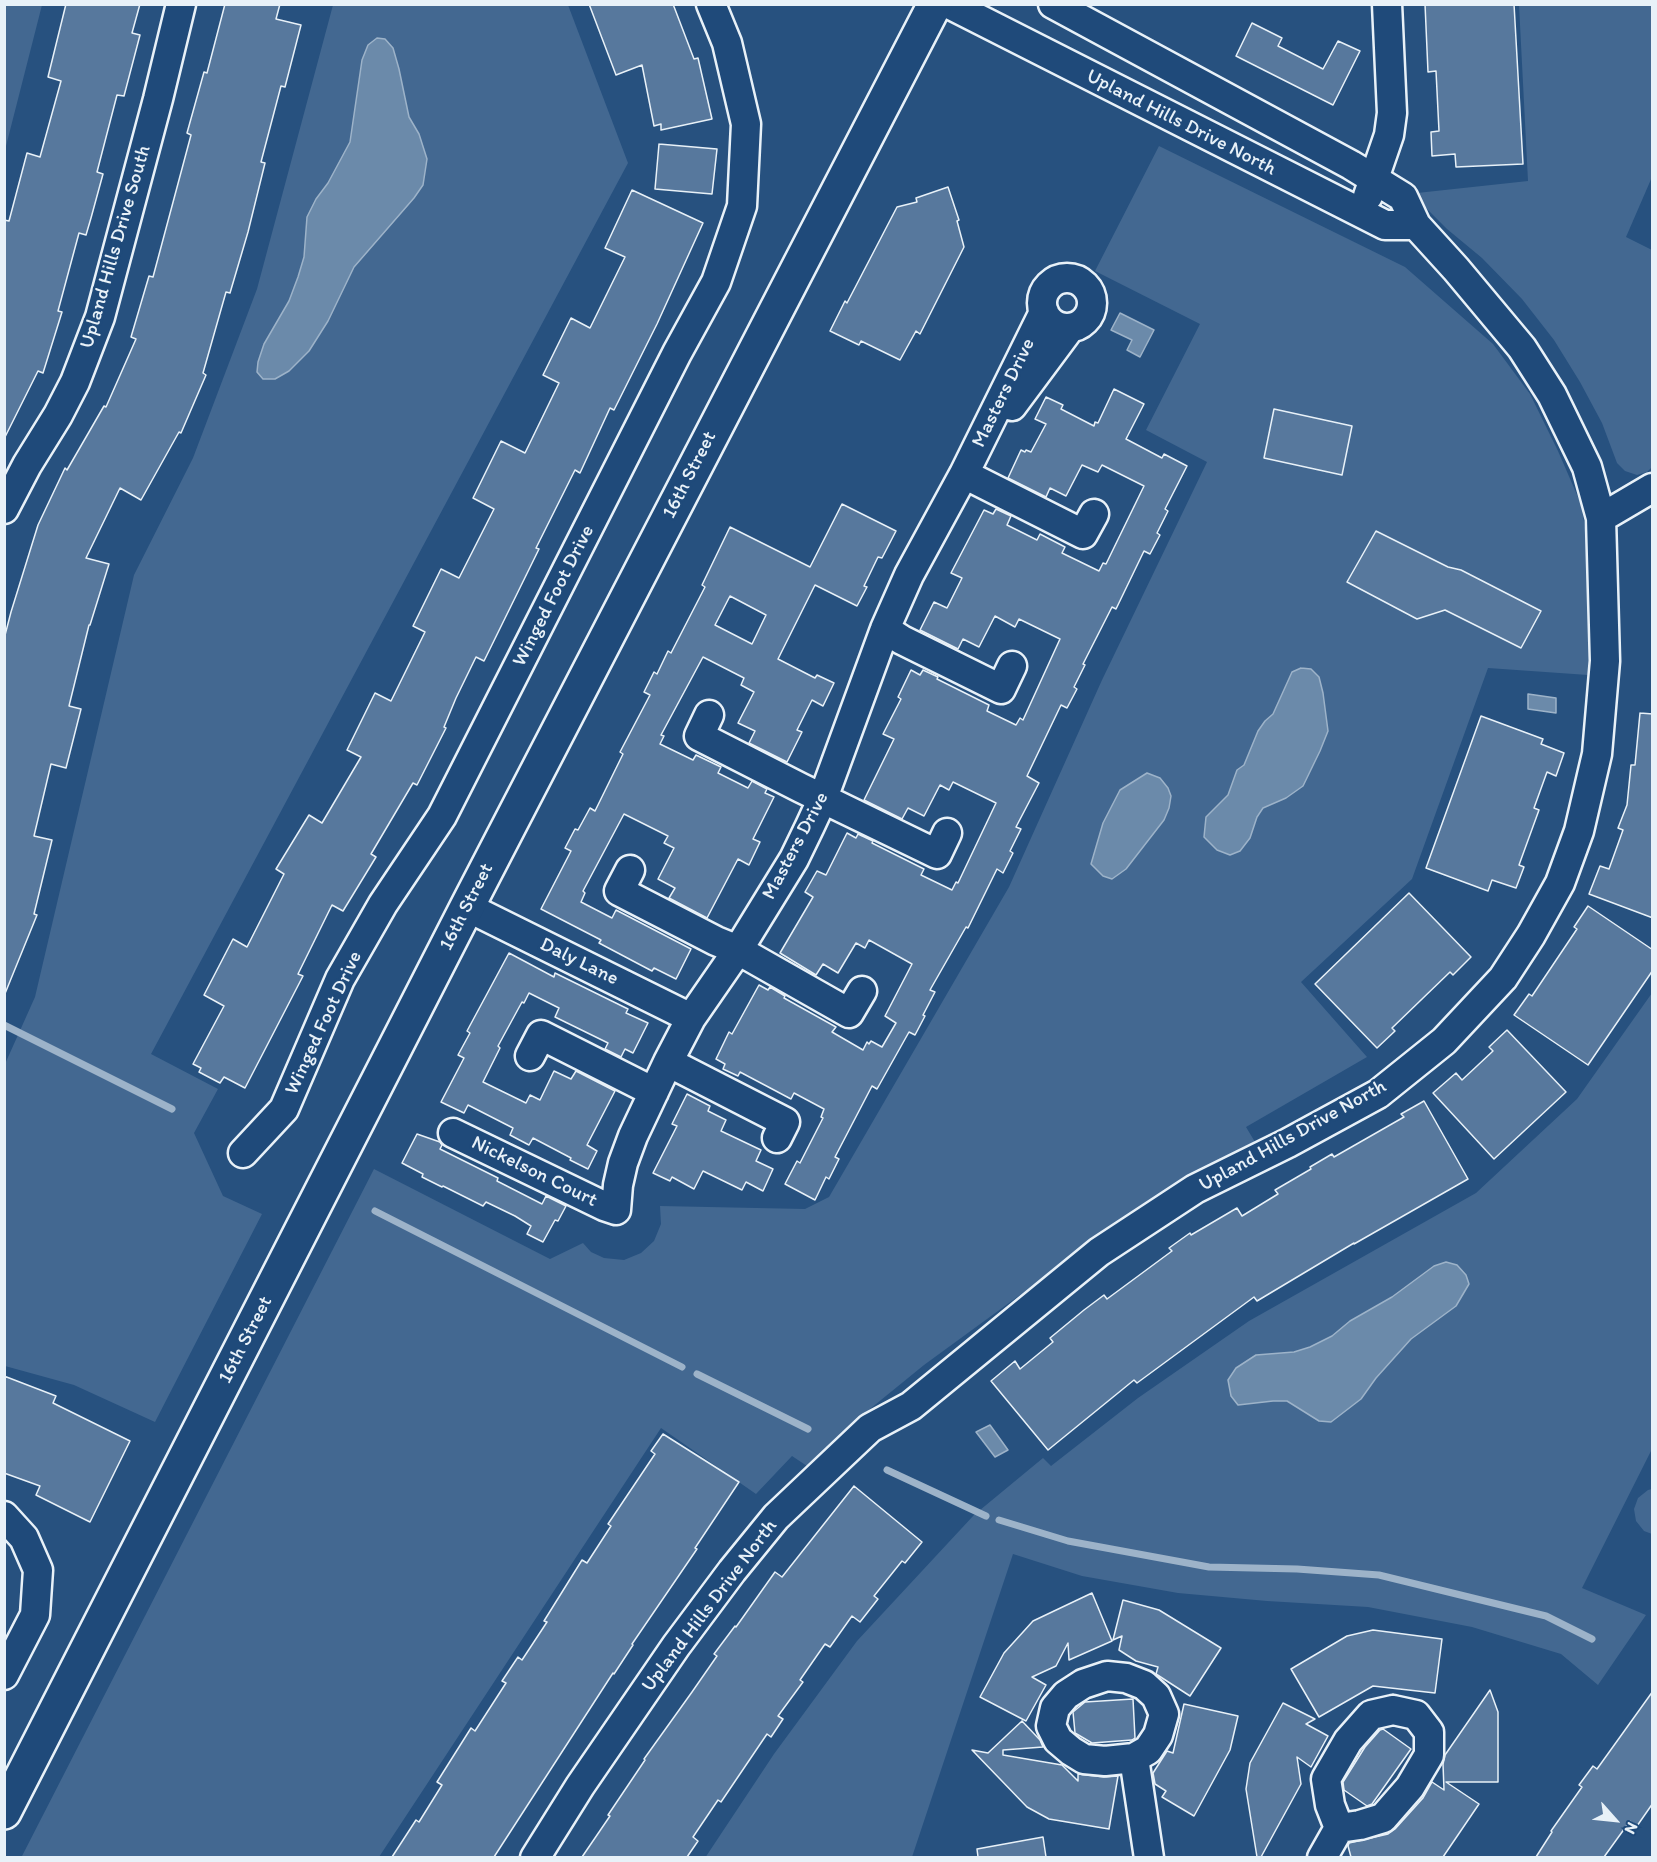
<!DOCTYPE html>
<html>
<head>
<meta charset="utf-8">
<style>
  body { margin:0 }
  #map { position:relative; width:1657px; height:1862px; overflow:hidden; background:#27517f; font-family:Itim,sans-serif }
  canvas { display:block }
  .frame { position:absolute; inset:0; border:6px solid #e8f1f8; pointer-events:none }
  .north { position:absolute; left:1585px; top:1790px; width:60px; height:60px; -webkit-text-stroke:4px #1f4a7a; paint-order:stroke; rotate:117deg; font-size:16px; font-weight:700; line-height:24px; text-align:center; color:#e8f1f8 }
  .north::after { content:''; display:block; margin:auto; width:21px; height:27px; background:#e8f1f8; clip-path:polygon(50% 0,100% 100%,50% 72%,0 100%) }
</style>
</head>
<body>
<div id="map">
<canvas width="1657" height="1862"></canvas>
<div class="frame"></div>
<div class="north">N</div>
</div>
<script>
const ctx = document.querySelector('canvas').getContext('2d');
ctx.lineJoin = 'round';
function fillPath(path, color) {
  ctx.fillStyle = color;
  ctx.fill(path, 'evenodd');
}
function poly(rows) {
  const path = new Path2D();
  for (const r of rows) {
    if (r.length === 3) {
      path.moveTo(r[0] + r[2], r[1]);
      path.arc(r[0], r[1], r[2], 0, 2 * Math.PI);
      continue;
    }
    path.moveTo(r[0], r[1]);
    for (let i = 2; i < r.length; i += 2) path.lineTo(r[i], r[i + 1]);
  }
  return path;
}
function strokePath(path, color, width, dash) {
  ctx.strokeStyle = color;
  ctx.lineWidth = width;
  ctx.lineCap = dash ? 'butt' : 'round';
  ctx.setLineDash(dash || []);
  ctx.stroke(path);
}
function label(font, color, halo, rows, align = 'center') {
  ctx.font = font + ' Itim,sans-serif';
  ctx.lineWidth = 5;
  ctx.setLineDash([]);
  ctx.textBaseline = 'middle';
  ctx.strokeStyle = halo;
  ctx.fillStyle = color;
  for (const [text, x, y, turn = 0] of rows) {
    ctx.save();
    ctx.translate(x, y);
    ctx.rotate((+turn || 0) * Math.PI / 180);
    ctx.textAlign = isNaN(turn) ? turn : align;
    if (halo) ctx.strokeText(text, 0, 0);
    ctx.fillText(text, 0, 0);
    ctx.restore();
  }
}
fillPath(poly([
  [5,4,42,5,5,150,4,5],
  [333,5,568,5,628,163,151,1054,218,1089,194,1133,223,1196,262,1214,155,1422,74,1385,5,1366,5,1064,35,997,134,575,193,458,257,289],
  [1519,5,1652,5,1652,177,1626,237,1652,250,1652,467,1647,472,1637,475,1625,471,1617,463,1602,423,1580,382,1554,340,1522,299,1482,258,1447,229,1426,208,1417,193,1528,181],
  [1159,146,1405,267,1493,344,1530,394,1558,451,1581,504,1593,575,1588,675,1488,668,1412,879,1301,982,1367,1057,1246,1127,1255,1142,1146,1203,924,1365,865,1413,807,1466,792,1456,756,1494,661,1428,379,1857,21,1858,374,1169,550,1259,583,1243,591,1252,604,1258,624,1260,641,1253,654,1241,661,1224,660,1206,805,1209,829,1197,1009,887,1102,680,1207,462,1146,430,1200,324,1095,271],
  [1652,993,1652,1449,1582,1588,1646,1615,1598,1685,1561,1654,1472,1627,1368,1607,1267,1601,1178,1593,1082,1576,1013,1554,912,1857,705,1858,774,1754,857,1641,974,1515,1043,1458,1051,1466,1138,1398,1249,1321,1476,1193,1577,1099],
  [1652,1489,1652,1534,1644,1531,1636,1521,1634,1509,1638,1498,1648,1490]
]), '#436891');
const water = poly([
  [377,38,385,39,393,48,399,69,409,117,419,134,427,159,423,185,414,198,354,267,328,321,309,351,289,371,275,379,263,379,257,372,258,362,264,344,289,301,298,277,304,257,307,217,316,199,328,183,350,142,362,60,368,45,377,38],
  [1120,313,1154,330,1140,357,1127,350,1132,340,1111,330,1120,313],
  [1301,668,1311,669,1319,677,1323,693,1328,731,1320,751,1303,786,1286,798,1263,808,1257,817,1250,838,1240,851,1230,855,1217,850,1204,837,1206,817,1228,795,1237,770,1244,765,1258,731,1265,721,1273,714,1292,672,1301,668],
  [1528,694,1556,698,1556,713,1528,709,1528,694],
  [1147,773,1160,778,1168,788,1171,796,1169,808,1164,820,1126,869,1112,879,1103,876,1091,864,1103,823,1120,790,1147,773],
  [1446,1262,1457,1265,1466,1275,1469,1284,1456,1306,1411,1339,1376,1378,1361,1399,1331,1422,1319,1421,1287,1401,1273,1401,1238,1405,1231,1396,1228,1380,1236,1368,1256,1355,1294,1352,1310,1347,1332,1336,1350,1321,1392,1297,1434,1266,1446,1262],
  [990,1425,1008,1450,995,1457,976,1432,990,1425]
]);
fillPath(water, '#6b8aaa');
strokePath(water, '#9db3c9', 1.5);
strokePath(poly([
  [4,1025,172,1109],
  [375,1211,682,1367],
  [697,1374,808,1429],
  [887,1470,986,1516],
  [999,1520,1068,1541,1209,1567,1297,1569,1379,1575,1546,1616,1592,1639]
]), '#9db3c9', 7);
const building = poly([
  [66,4,140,4,132,33,140,35,124,96,117,95,97,172,103,174,91,218,86,235,79,233,58,311,62,312,43,373,38,371,4,439,4,220,9,221,27,153,40,157,61,81,48,77,66,4],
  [225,4,280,4,276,19,301,25,285,87,281,86,261,162,265,163,248,232,230,293,226,292,203,373,206,375,181,433,179,432,141,500,120,488,86,558,109,564,90,625,89,625,69,706,81,709,66,768,51,764,34,836,52,840,34,914,37,915,4,996,4,639,11,612,38,525,65,468,67,470,104,406,106,407,136,339,131,337,149,276,153,277,191,135,187,133,204,72,207,73,225,4],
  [589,4,673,4,694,59,698,58,712,119,661,130,661,124,654,126,642,65,616,75,589,4],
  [1425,4,1514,4,1523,164,1456,167,1455,154,1432,156,1431,132,1439,131,1436,71,1428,72,1425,4],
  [1252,23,1282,38,1278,46,1323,69,1338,41,1360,51,1333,105,1236,56,1252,23],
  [659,144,717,149,712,194,655,189,659,144],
  [948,187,959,220,957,221,964,247,920,334,916,331,900,360,861,341,859,345,830,331,845,301,847,303,897,207,917,202,916,198,948,187],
  [632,190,703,223,657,324,614,410,610,408,580,473,575,470,536,548,539,549,484,661,476,657,456,698,444,727,446,728,417,785,413,783,371,854,376,857,343,911,332,905,298,974,303,976,245,1088,224,1077,220,1083,199,1072,201,1068,193,1064,224,1006,204,995,233,939,247,947,284,874,276,869,309,815,322,823,361,757,347,750,375,693,391,701,425,632,413,626,441,569,459,578,494,509,473,498,501,441,525,453,559,383,543,375,571,318,590,328,625,257,605,248,632,190],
  [1114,389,1144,404,1126,439,1162,458,1164,454,1187,466,1165,509,1168,511,1157,533,1160,535,1150,554,1144,551,1116,609,1112,607,1083,664,1085,665,1074,687,1077,689,1067,708,1061,705,1027,776,1039,783,1016,827,1021,829,1010,851,1013,853,1003,873,997,869,968,928,966,927,930,990,935,992,923,1015,925,1016,915,1035,909,1032,877,1089,872,1086,835,1157,839,1159,829,1179,826,1177,815,1200,785,1184,797,1161,800,1163,823,1118,821,1117,824,1109,794,1093,791,1099,740,1072,738,1076,723,1069,725,1064,716,1059,729,1032,732,1034,759,985,768,990,770,987,785,996,784,998,836,1027,832,1032,863,1050,867,1042,869,1044,871,1041,882,1047,896,1023,885,1016,912,964,869,940,865,948,856,943,838,973,823,964,816,975,780,953,813,897,805,892,817,871,826,875,847,833,856,838,858,834,873,841,872,843,924,869,921,875,952,890,956,882,958,883,996,803,953,782,949,790,940,785,924,816,908,808,902,819,864,800,894,739,883,734,901,699,898,697,911,670,920,675,923,670,938,677,937,679,989,705,987,711,1016,725,1020,718,1023,720,1060,639,1019,619,1015,627,995,616,979,647,963,639,958,649,920,630,934,602,947,608,962,578,951,573,984,510,993,514,996,509,1011,516,1007,525,1037,540,1040,534,1065,547,1062,553,1099,571,1103,563,1106,564,1144,486,1102,465,1098,472,1082,465,1066,496,1050,488,1046,497,1008,478,1021,450,1025,452,1026,450,1031,452,1046,424,1035,419,1046,397,1063,405,1061,409,1094,426,1095,422,1098,423,1114,389],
  [1274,409,1352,426,1342,475,1264,458,1274,409],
  [842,504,896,531,882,558,878,557,864,586,867,587,857,606,815,585,778,659,815,678,817,675,834,683,823,706,812,700,797,730,802,732,787,762,749,743,755,731,738,723,754,692,741,685,744,678,703,657,661,735,664,736,660,744,693,760,696,755,721,767,718,773,748,788,752,781,767,789,765,793,774,797,753,839,760,842,749,865,738,859,707,918,669,898,675,888,658,879,674,848,664,843,668,836,624,814,583,891,585,893,581,902,612,918,616,910,691,949,676,979,654,968,652,971,633,961,599,943,601,940,541,909,571,851,565,848,575,829,578,830,590,808,595,811,623,754,620,752,650,695,644,692,654,672,657,674,668,651,671,653,705,587,702,585,730,527,810,567,842,504],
  [730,596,766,615,752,644,715,625,730,596],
  [1376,531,1448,567,1461,570,1541,611,1521,648,1445,610,1417,619,1347,582,1376,531],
  [1640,713,1653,714,1653,918,1589,894,1600,866,1609,869,1623,830,1618,828,1627,805,1631,765,1635,765,1640,713],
  [1481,716,1543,739,1541,744,1564,753,1556,776,1547,772,1534,808,1539,810,1519,865,1524,867,1516,888,1492,880,1488,891,1426,868,1481,716],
  [1409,893,1471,957,1453,975,1450,972,1392,1028,1395,1031,1377,1048,1315,984,1409,893],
  [1588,906,1653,950,1653,970,1588,1065,1514,1015,1529,994,1532,996,1577,929,1574,927,1588,906],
  [509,953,554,977,555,973,628,1009,626,1013,648,1023,633,1053,625,1049,621,1057,605,1049,608,1043,555,1017,559,1008,529,993,524,1003,522,1002,498,1046,500,1048,483,1082,526,1103,530,1095,540,1100,554,1071,571,1079,576,1071,615,1091,587,1145,597,1151,588,1169,570,1160,571,1158,533,1138,529,1145,510,1135,513,1128,468,1105,464,1113,441,1102,464,1058,458,1055,470,1033,467,1031,509,953],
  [1507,1030,1566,1092,1494,1159,1433,1093,1456,1073,1462,1080,1493,1051,1489,1047,1507,1030],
  [687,1094,710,1106,708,1111,726,1120,721,1131,761,1150,756,1161,773,1169,763,1191,746,1182,742,1190,703,1171,694,1189,672,1177,670,1181,653,1173,677,1126,672,1124,687,1094],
  [1424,1101,1468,1179,1354,1244,1354,1243,1257,1301,1254,1297,1137,1383,1134,1380,1048,1450,991,1381,1015,1361,1020,1369,1053,1342,1050,1338,1084,1310,1104,1295,1107,1299,1172,1251,1169,1248,1190,1233,1191,1235,1237,1208,1242,1216,1278,1194,1275,1190,1311,1169,1310,1167,1332,1154,1334,1157,1404,1117,1401,1114,1424,1101],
  [417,1134,440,1142,442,1145,440,1149,498,1178,497,1181,542,1204,546,1196,566,1206,558,1221,555,1220,543,1242,527,1234,531,1226,515,1216,486,1202,483,1206,443,1186,442,1187,422,1177,423,1174,402,1163,417,1134],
  [4,1376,56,1396,53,1403,130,1441,90,1522,36,1495,40,1486,4,1473,4,1376],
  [663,1434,739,1482,695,1548,697,1549,632,1644,633,1645,614,1674,613,1673,494,1857,392,1857,416,1820,419,1822,442,1785,437,1782,471,1728,475,1731,506,1683,502,1681,518,1657,522,1660,547,1622,544,1621,582,1560,587,1563,611,1526,608,1524,655,1454,651,1451,663,1434],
  [854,1486,922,1542,905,1563,902,1561,874,1596,878,1599,860,1622,852,1616,830,1647,825,1644,800,1680,803,1682,778,1716,783,1719,771,1737,767,1734,721,1802,718,1800,693,1837,698,1841,687,1857,582,1857,610,1816,608,1815,645,1760,644,1759,692,1692,717,1656,714,1654,735,1626,736,1627,775,1572,782,1577,854,1486],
  [1092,1593,1112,1641,1069,1660,1068,1643,1056,1666,1032,1677,1046,1685,1026,1721,980,1697,1004,1653,1033,1621,1092,1593],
  [1123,1600,1159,1610,1221,1648,1190,1696,1156,1674,1158,1667,1136,1661,1119,1650,1122,1636,1113,1640,1123,1600],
  [1373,1630,1442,1639,1435,1693,1373,1686,1319,1717,1291,1669,1347,1636,1373,1630],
  [1490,1690,1498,1712,1498,1782,1446,1782,1479,1804,1443,1857,1351,1857,1348,1846,1349,1843,1388,1834,1395,1829,1423,1798,1432,1782,1444,1790,1443,1764,1445,1755,1490,1690],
  [1653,1691,1653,1803,1637,1826,1630,1821,1604,1857,1536,1857,1552,1832,1551,1831,1582,1787,1579,1785,1593,1766,1597,1769,1653,1691],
  [1133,1699,1135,1738,1132,1740,1092,1743,1075,1733,1073,1712,1085,1702,1133,1699],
  [1283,1703,1315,1719,1306,1724,1328,1736,1311,1767,1297,1757,1301,1784,1261,1857,1257,1857,1246,1789,1250,1763,1283,1703],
  [1184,1704,1238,1716,1230,1750,1194,1816,1162,1797,1166,1791,1155,1784,1153,1773,1167,1751,1173,1753,1184,1704],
  [1022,1721,1040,1740,1043,1747,1003,1750,1003,1755,1062,1765,1078,1781,1078,1774,1104,1777,1118,1776,1109,1829,1049,1819,1027,1807,972,1750,988,1753,1022,1721],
  [1383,1729,1411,1749,1372,1804,1367,1806,1344,1790,1343,1782,1365,1747,1380,1730,1383,1729],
  [1043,1837,1046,1857,978,1857,977,1849,1043,1837]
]);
fillPath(building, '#57789d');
strokePath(building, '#e8f1f8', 1.5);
const minor = poly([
  [949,4,1385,225,1416,225],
  [1368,196,1389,135,1392,113,1387,4],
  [1067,303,25],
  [1012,406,1070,328],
  [964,474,1083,534,1094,514],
  [4,509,27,465,58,415,75,382,100,317,158,99,181,4],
  [1601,518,1652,488],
  [885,629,902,640,1001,689,1012,666],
  [709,715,699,736,801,788,937,854,947,833],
  [630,870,619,891,716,941,738,950,849,1013,862,991],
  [467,907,691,1018],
  [530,1056,541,1035,654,1092],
  [668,1062,785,1122,777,1138],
  [453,1133,604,1206,616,1210,618,1185,623,1163,633,1136,668,1062,691,1018,738,950,794,859,810,826,823,798,885,629,909,575,964,474,1044,312],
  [243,1153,284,1109,340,979,383,904,442,816,677,353,716,282,742,206,746,124,727,43,711,4],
  [4,1516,24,1538,38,1570,35,1615,4,1675],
  [1107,1676,1126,1678,1144,1685,1156,1696,1164,1714,1158,1735,1148,1750,1134,1758,1105,1761,1084,1759,1071,1751,1058,1740,1051,1726,1055,1708,1066,1695,1083,1684,1107,1676],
  [1393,1710,1416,1715,1429,1732,1429,1755,1410,1787,1383,1818,1360,1825,1339,1828,1330,1805,1326,1779,1348,1741,1371,1715,1393,1710],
  [1134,1758,1149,1858],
  [535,1858,580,1786,676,1646,732,1571,776,1517,870,1428,911,1406,1099,1252,1195,1189,1288,1143,1378,1094,1444,1041,1503,978,1531,935,1560,883,1579,831,1597,754,1605,661,1601,518,1587,467,1552,395,1522,348,1456,269,1416,225,1403,197,1351,165,1053,4],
  [1322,1858,1339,1828]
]);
const major = poly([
  [4,1812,467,907,935,4]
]);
strokePath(minor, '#e8f1f8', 33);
strokePath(major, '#e8f1f8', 38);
strokePath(minor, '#1f4a7a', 28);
strokePath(major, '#1f4a7a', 33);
label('20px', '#e8f1f8', '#1f4a7a', [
  ["Upland Hills Drive North",1181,123,27],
  ["Upland Hills Drive South",116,247,-74],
  ["Masters Drive",1004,393,-64],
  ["16th Street",690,475,-63],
  ["Winged Foot Drive",554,596,-63],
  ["Masters Drive",796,846,-62],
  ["16th Street",467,907,-63],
  ["Daly Lane",579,962,26],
  ["Winged Foot Drive",324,1023,-65],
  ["Upland Hills Drive North",1293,1136,-29],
  ["Nickelson Court",534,1172,26],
  ["16th Street",246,1340,-63],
  ["Upland Hills Drive North",710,1606,-53]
]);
</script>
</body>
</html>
